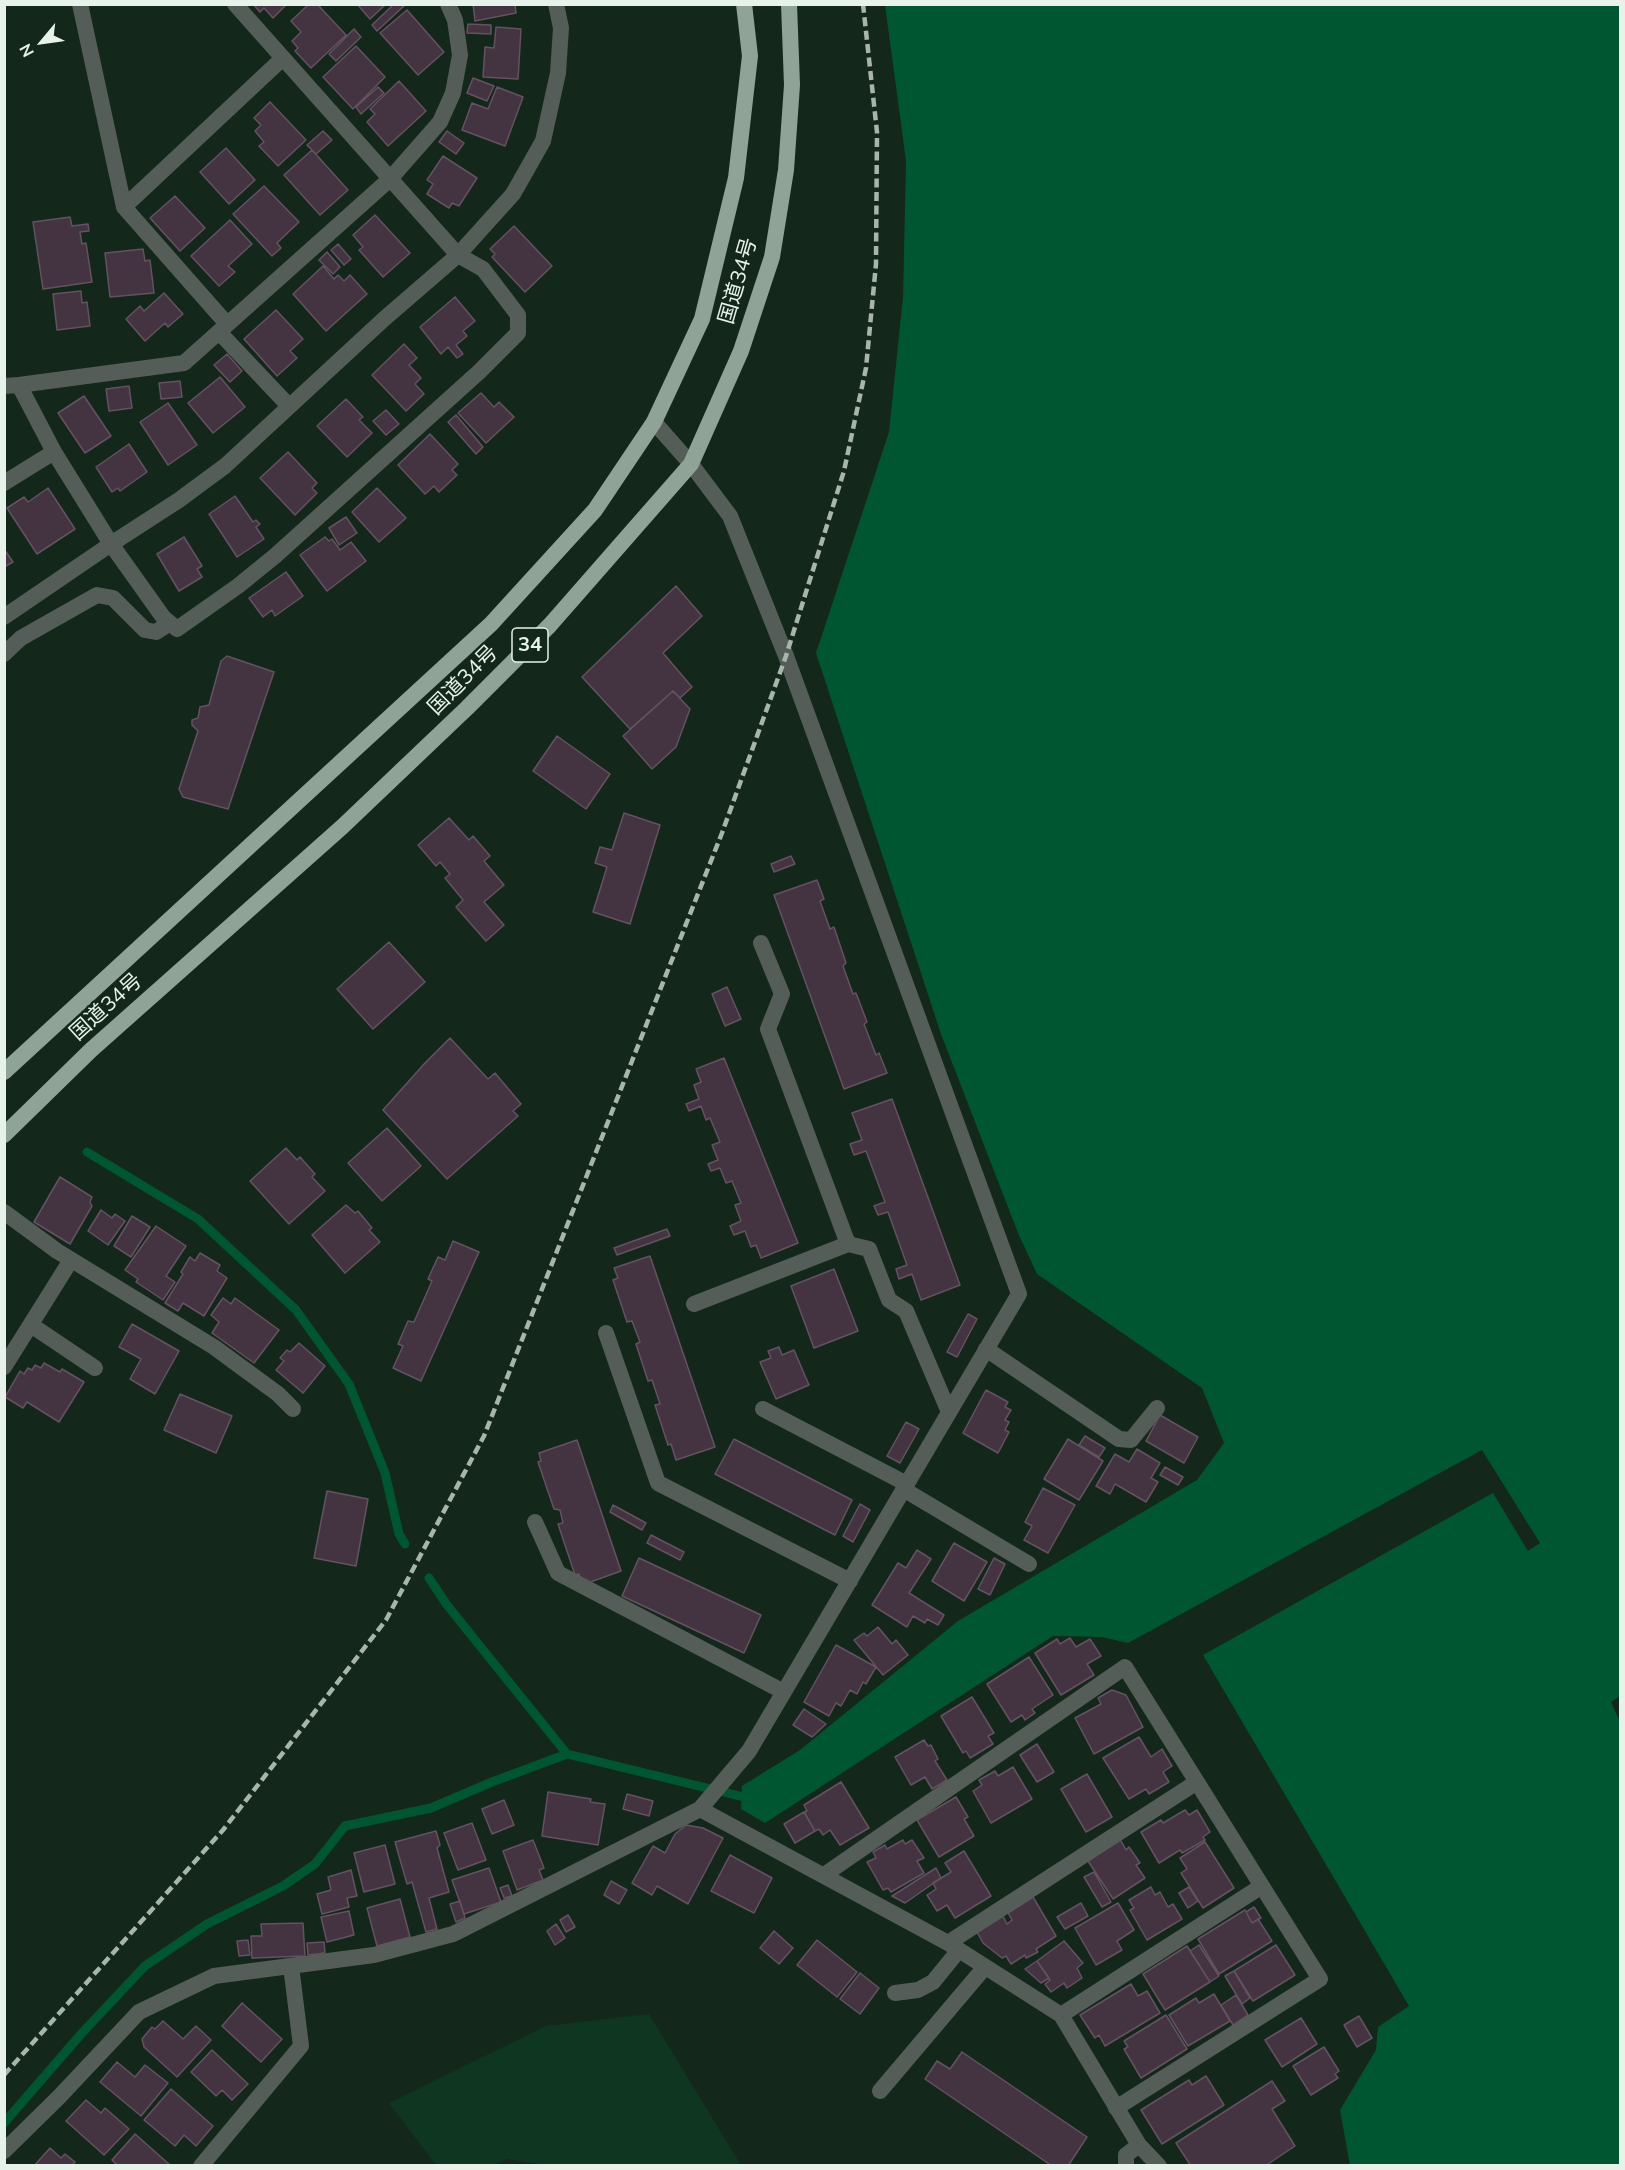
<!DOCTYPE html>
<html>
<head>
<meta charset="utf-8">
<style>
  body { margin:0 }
  #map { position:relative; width:1625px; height:2170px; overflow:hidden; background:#14271b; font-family:Mulish,sans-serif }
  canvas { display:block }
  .frame { position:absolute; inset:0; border:6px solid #e6f2ea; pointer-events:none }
  .north { position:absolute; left:12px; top:12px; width:60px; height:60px; -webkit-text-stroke:4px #14271b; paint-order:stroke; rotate:241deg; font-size:16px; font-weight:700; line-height:24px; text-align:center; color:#e6f2ea }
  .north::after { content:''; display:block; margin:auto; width:21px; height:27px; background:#e6f2ea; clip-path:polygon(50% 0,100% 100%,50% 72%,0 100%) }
</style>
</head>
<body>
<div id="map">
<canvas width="1625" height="2170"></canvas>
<div class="frame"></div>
<div class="north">N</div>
</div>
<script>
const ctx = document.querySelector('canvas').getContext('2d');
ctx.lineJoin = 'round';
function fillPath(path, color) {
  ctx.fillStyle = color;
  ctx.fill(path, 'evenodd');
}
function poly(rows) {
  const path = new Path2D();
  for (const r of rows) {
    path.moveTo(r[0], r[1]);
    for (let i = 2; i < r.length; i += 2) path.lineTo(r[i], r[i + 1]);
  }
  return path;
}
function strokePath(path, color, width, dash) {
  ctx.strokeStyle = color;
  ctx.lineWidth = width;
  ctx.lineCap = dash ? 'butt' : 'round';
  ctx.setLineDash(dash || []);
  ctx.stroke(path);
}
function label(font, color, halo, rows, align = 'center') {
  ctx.font = font + ' Mulish,"Noto Sans JP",sans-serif';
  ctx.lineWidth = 4.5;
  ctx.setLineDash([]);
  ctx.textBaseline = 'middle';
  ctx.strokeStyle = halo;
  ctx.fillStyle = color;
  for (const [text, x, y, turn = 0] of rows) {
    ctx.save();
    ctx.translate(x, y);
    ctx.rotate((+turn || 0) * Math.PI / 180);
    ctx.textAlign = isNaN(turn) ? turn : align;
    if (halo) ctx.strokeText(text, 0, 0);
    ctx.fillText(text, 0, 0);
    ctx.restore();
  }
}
fillPath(poly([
  [649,2014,739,2162,739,2165,552,2166,507,2159,493,2165,436,2165,389,2103,546,2026]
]), '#0f3620');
fillPath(poly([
  [885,5,1620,5,1620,1696,1611,1702,1620,1722,1620,2165,1350,2165,1340,2110,1376,2050,1378,2027,1409,2006,1203,1655,1493,1493,1528,1551,1540,1543,1482,1450,1128,1643,1102,1637,1053,1636,765,1823,741,1809,742,1786,800,1750,958,1621,1197,1480,1224,1443,1202,1388,1037,1274,1018,1233,941,1034,816,653,889,432,903,297,906,161]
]), '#005630');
strokePath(poly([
  [87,1152,198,1219,296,1310,349,1384,385,1473,399,1534,405,1544],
  [429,1578,447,1605,567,1754],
  [4,2123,82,2033,145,1966,207,1924,283,1886,315,1864,345,1826,431,1808,492,1782,567,1754,748,1798]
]), '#005630', 9);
const building = poly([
  [253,4,287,4,273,18,264,8,260,12,253,4],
  [309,4,317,4,346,35,311,68,295,51,298,48,292,41,301,32,291,21,309,4],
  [357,4,386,4,370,19,357,4],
  [394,4,406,4,377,31,372,25,394,4],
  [473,4,515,4,516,13,475,21,473,4],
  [407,10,444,52,418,75,380,33,407,10],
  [468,24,491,25,491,34,467,33,468,24],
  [496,27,521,29,518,79,483,77,485,47,494,48,496,27],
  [354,29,361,37,336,61,329,54,354,29],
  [356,46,385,77,353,109,323,77,356,46],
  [473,78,494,86,487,101,467,93,473,78],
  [399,81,426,111,388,146,367,122,375,114,370,109,399,81],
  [378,87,384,93,361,114,356,107,378,87],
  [497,87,523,97,505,146,462,130,472,103,488,109,497,87],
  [270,102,306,140,278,166,259,146,264,142,255,131,261,125,254,118,270,102],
  [323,131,332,140,316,154,307,145,323,131],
  [447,131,464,143,456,154,439,142,447,131],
  [226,148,255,180,229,204,200,172,226,148],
  [312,150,348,190,320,215,284,175,312,150],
  [443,156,477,178,459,206,452,203,449,208,427,194,433,184,427,180,443,156],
  [264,186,299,222,277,243,281,248,272,256,233,214,264,186],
  [175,196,205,228,180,251,150,218,175,196],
  [375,215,410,253,383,277,359,250,363,247,353,235,375,215],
  [70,217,72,226,88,224,89,231,80,232,82,244,86,243,92,282,43,289,33,222,70,217],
  [230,220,252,244,228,266,235,272,219,286,191,256,230,220],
  [514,226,552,266,525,292,492,257,495,254,490,249,514,226],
  [338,244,351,259,344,265,331,250,338,244],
  [143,249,145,261,150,260,154,293,110,297,105,253,143,249],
  [327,252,340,267,333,274,319,260,327,252],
  [323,266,334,279,338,275,344,281,350,275,367,294,326,331,293,294,323,266],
  [81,291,82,303,87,302,90,326,57,330,53,294,81,291],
  [164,293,183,314,168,327,165,323,145,341,126,319,140,306,144,311,164,293],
  [455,297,475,321,463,331,467,336,456,345,463,354,457,358,448,347,441,354,420,327,455,297],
  [276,310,303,339,290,351,297,358,277,376,244,339,276,310],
  [404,344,417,358,409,365,421,378,415,384,424,394,406,411,372,375,404,344],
  [227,354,242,371,230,382,214,365,227,354],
  [220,377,245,407,213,433,188,403,220,377],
  [180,381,182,397,161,399,159,383,180,381],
  [129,386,132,408,109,411,106,389,129,386],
  [481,393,494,407,499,402,514,417,486,443,458,413,481,393],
  [84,396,111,436,85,453,58,413,84,396],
  [346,399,363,417,359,420,372,433,347,457,317,426,346,399],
  [168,403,197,445,168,465,140,422,168,403],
  [386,410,399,424,386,435,373,421,386,410],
  [456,415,483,447,476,454,448,422,456,415],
  [430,434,458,464,452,470,457,475,439,492,434,486,425,494,398,465,430,434],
  [129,444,147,472,120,491,118,488,112,492,96,467,129,444],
  [288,452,317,483,312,488,317,493,295,515,260,478,288,452],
  [48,488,75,529,37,554,7,508,24,497,28,502,48,488],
  [377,488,406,518,379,542,352,512,377,488],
  [235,496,253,522,256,520,260,524,256,527,264,539,237,557,209,514,235,496],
  [346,517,357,533,339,545,329,528,346,517],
  [184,537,202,566,197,569,202,577,179,591,157,554,184,537],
  [325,537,329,541,332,539,340,550,351,542,366,561,327,591,300,555,325,537],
  [4,549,13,562,4,567,4,549],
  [286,572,303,596,275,616,272,610,263,617,249,598,286,572],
  [676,586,702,616,663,653,692,687,680,698,673,691,630,729,582,677,676,586],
  [227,656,274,672,228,809,183,797,179,789,198,731,192,725,192,720,198,718,200,707,209,705,221,661,227,656],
  [673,691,690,709,676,747,652,769,623,736,673,691],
  [557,736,610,774,586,809,533,771,557,736],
  [624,813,660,825,630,924,593,912,607,867,595,863,600,847,612,850,624,813],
  [449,818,469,840,473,836,490,856,484,861,504,885,484,902,504,925,486,941,456,907,463,900,445,878,450,874,440,862,436,866,418,845,449,818],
  [791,856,795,864,774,872,771,864,791,856],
  [817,880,824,899,820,901,830,929,834,927,846,963,843,966,853,994,856,993,867,1022,864,1024,876,1055,879,1053,887,1073,844,1089,774,895,817,880],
  [389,942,425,982,373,1029,337,989,389,942],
  [727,987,741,1019,725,1026,712,994,727,987],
  [450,1038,488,1079,495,1073,521,1104,513,1111,518,1116,447,1179,383,1110,425,1063,450,1038],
  [724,1058,798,1243,761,1258,756,1245,751,1247,745,1231,734,1235,730,1226,741,1221,735,1205,741,1203,732,1181,726,1183,720,1168,711,1171,708,1164,718,1160,712,1145,720,1142,710,1118,706,1120,701,1106,689,1111,686,1104,699,1099,694,1085,701,1082,696,1069,724,1058],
  [892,1099,960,1285,921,1300,912,1274,899,1279,896,1269,907,1265,888,1212,878,1215,874,1206,885,1202,866,1151,854,1155,850,1144,862,1140,852,1113,892,1099],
  [387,1128,421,1166,382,1201,348,1163,387,1128],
  [286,1148,297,1160,300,1157,315,1174,312,1177,325,1191,289,1224,250,1181,286,1148],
  [60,1177,92,1197,90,1202,92,1206,70,1244,34,1222,60,1177],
  [346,1205,355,1213,358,1211,372,1228,369,1230,380,1242,345,1273,312,1235,346,1205],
  [101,1210,112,1218,115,1214,125,1221,108,1245,88,1231,101,1210],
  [132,1216,150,1227,131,1257,114,1246,132,1216],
  [156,1226,186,1246,166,1276,175,1282,163,1300,136,1282,138,1279,125,1270,156,1226],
  [667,1229,670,1236,617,1255,614,1248,667,1229],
  [453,1241,479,1252,421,1381,393,1368,403,1346,398,1344,408,1321,414,1322,432,1281,428,1279,438,1257,445,1260,453,1241],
  [200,1253,220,1265,217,1271,227,1278,204,1316,183,1303,178,1311,165,1303,183,1274,181,1272,190,1257,195,1261,200,1253],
  [650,1256,715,1447,676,1460,671,1444,668,1445,655,1405,660,1404,652,1380,648,1381,636,1344,640,1342,632,1321,627,1322,613,1280,618,1278,614,1268,650,1256],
  [834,1269,858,1331,814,1348,791,1286,834,1269],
  [223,1298,231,1304,235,1298,279,1330,254,1363,212,1333,219,1322,211,1315,223,1298],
  [968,1314,977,1319,957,1357,947,1352,968,1314],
  [132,1324,179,1351,155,1394,130,1379,141,1359,119,1347,132,1324],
  [299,1343,325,1366,303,1393,276,1370,284,1361,280,1358,287,1350,290,1352,299,1343],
  [779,1347,782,1355,794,1350,809,1385,776,1399,760,1362,771,1358,768,1351,779,1347],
  [44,1363,60,1372,62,1369,84,1382,59,1422,27,1402,23,1408,5,1397,20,1371,24,1374,28,1368,32,1370,35,1365,41,1368,44,1363],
  [986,1390,1008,1402,1005,1407,1011,1410,1005,1420,1009,1422,1005,1430,1009,1432,998,1453,963,1433,986,1390],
  [180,1394,232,1416,216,1453,164,1430,180,1394],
  [1160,1415,1198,1437,1184,1463,1146,1441,1160,1415],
  [906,1422,919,1429,900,1463,887,1456,906,1422],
  [1085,1436,1105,1448,1099,1457,1079,1445,1085,1436],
  [734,1439,852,1500,835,1535,715,1474,734,1439],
  [1068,1439,1103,1461,1079,1500,1044,1479,1068,1439],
  [577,1440,621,1571,582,1585,579,1574,575,1575,558,1524,563,1523,560,1510,554,1509,538,1462,541,1461,539,1453,577,1440],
  [1137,1449,1160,1463,1151,1478,1158,1482,1146,1502,1115,1484,1110,1494,1096,1486,1115,1454,1129,1462,1137,1449],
  [1165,1467,1183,1477,1178,1485,1160,1475,1165,1467],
  [1043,1488,1075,1505,1048,1553,1024,1540,1032,1526,1025,1522,1043,1488],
  [327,1491,368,1499,356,1566,314,1558,327,1491],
  [860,1504,870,1510,853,1542,843,1536,860,1504],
  [613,1505,646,1523,642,1530,610,1512,613,1505],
  [651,1535,684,1552,680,1560,647,1543,651,1535],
  [954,1543,987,1562,964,1601,932,1581,954,1543],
  [917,1550,931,1559,909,1593,944,1615,938,1625,927,1619,925,1623,913,1616,907,1627,872,1605,898,1563,906,1568,917,1550],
  [639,1558,761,1615,744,1653,622,1596,639,1558],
  [994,1558,1005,1564,990,1595,978,1589,994,1558],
  [878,1627,892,1644,896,1640,908,1655,883,1675,854,1640,864,1633,867,1636,878,1627],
  [1070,1638,1076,1647,1090,1639,1101,1656,1087,1664,1094,1675,1061,1695,1035,1653,1057,1639,1060,1644,1070,1638],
  [836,1645,876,1667,866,1684,863,1682,857,1694,850,1690,841,1706,836,1703,829,1716,804,1702,836,1645],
  [1029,1657,1053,1695,1032,1709,1035,1713,1025,1720,1022,1715,1011,1722,987,1684,1029,1657],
  [1112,1690,1126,1695,1143,1727,1094,1754,1075,1718,1101,1704,1098,1698,1112,1690],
  [972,1697,994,1733,988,1736,993,1744,970,1758,966,1751,963,1753,941,1716,972,1697],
  [804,1709,826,1724,812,1737,793,1725,804,1709],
  [1139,1737,1151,1757,1162,1749,1172,1766,1163,1772,1169,1782,1149,1794,1146,1789,1129,1799,1103,1758,1139,1737],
  [924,1740,928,1746,931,1745,938,1759,935,1761,947,1780,932,1789,925,1777,911,1785,895,1757,924,1740],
  [1037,1744,1054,1772,1037,1782,1020,1755,1037,1744],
  [1013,1767,1032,1799,991,1823,973,1791,982,1785,979,1780,995,1771,998,1776,1013,1767],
  [1087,1774,1112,1817,1086,1832,1061,1789,1087,1774],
  [841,1782,869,1828,840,1845,830,1830,823,1835,819,1829,815,1831,804,1812,807,1811,804,1805,841,1782],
  [548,1792,591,1799,590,1802,605,1804,598,1845,542,1836,548,1792],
  [627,1794,653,1801,649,1816,623,1809,627,1794],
  [956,1797,968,1817,964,1819,974,1836,939,1857,917,1820,956,1797],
  [504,1800,514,1825,492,1834,482,1809,504,1800],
  [1185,1810,1189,1815,1197,1810,1210,1832,1203,1837,1205,1840,1182,1853,1180,1850,1159,1863,1141,1832,1161,1820,1163,1823,1185,1810],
  [804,1812,815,1831,795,1843,784,1824,804,1812],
  [472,1823,486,1860,458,1870,444,1833,472,1823],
  [686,1825,703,1828,723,1838,688,1904,657,1886,652,1895,632,1883,653,1846,665,1853,675,1834,686,1825],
  [436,1831,440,1845,437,1848,449,1892,429,1898,437,1929,426,1932,412,1882,407,1884,395,1842,436,1831],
  [1120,1839,1126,1850,1129,1847,1140,1863,1136,1865,1145,1878,1113,1899,1088,1861,1120,1839],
  [533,1840,544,1868,539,1870,543,1880,517,1890,503,1851,533,1840],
  [903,1840,905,1844,912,1840,924,1858,917,1861,924,1873,891,1892,888,1888,883,1890,867,1862,876,1858,873,1852,885,1845,887,1849,903,1840],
  [1205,1842,1234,1888,1203,1908,1181,1873,1187,1869,1180,1858,1205,1842],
  [385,1845,395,1884,364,1892,354,1853,385,1845],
  [964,1851,991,1896,955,1918,947,1905,937,1911,927,1895,936,1889,933,1883,951,1872,945,1863,964,1851],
  [730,1855,772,1878,754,1913,711,1891,730,1855],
  [489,1868,501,1902,464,1914,452,1880,489,1868],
  [936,1868,941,1878,905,1903,892,1896,936,1868],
  [351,1870,357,1896,347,1898,349,1907,322,1914,317,1894,331,1890,328,1877,351,1870],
  [1094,1872,1111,1902,1102,1907,1084,1877,1094,1872],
  [611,1881,627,1890,619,1904,604,1895,611,1881],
  [508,1885,512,1896,504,1898,500,1888,508,1885],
  [1151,1887,1155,1895,1160,1892,1168,1907,1173,1904,1182,1919,1147,1940,1130,1910,1134,1908,1129,1900,1151,1887],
  [1189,1887,1198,1901,1188,1908,1179,1893,1189,1887],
  [1033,1897,1056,1936,1036,1949,1038,1952,1026,1958,1025,1955,1011,1964,1006,1956,1002,1958,983,1943,977,1932,1003,1916,1007,1924,1012,1920,1008,1913,1033,1897],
  [400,1899,410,1937,377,1946,367,1908,400,1899],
  [460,1901,465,1918,456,1922,450,1904,460,1901],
  [1081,1903,1088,1916,1065,1929,1057,1917,1081,1903],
  [1118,1903,1134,1930,1117,1941,1122,1950,1096,1965,1075,1928,1118,1903],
  [1254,1907,1261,1918,1252,1923,1246,1912,1254,1907],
  [1245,1910,1252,1923,1258,1919,1272,1941,1219,1974,1198,1939,1245,1910],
  [349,1911,354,1935,327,1942,321,1917,349,1911],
  [568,1915,575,1927,566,1932,560,1920,568,1915],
  [303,1923,305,1956,252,1958,251,1936,262,1936,261,1924,303,1923],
  [556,1924,565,1938,555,1945,547,1931,556,1924],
  [774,1931,793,1948,779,1964,760,1948,774,1931],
  [248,1940,250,1955,239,1956,237,1941,248,1940],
  [817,1940,857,1972,837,1997,797,1965,817,1940],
  [1064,1941,1083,1963,1077,1968,1082,1978,1067,1988,1064,1983,1051,1992,1045,1984,1050,1980,1037,1961,1064,1941],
  [324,1942,325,1953,308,1955,307,1943,324,1942],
  [1199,1945,1219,1976,1210,1982,1190,1951,1199,1945],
  [1276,1945,1295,1975,1253,2001,1234,1971,1276,1945],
  [1187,1946,1210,1982,1165,2010,1143,1974,1187,1946],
  [1037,1961,1049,1978,1041,1983,1025,1969,1037,1961],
  [1234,1971,1250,1998,1242,2004,1225,1976,1234,1971],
  [860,1973,879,1988,860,2014,840,1999,860,1973],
  [1131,1984,1138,1996,1147,1991,1160,2013,1105,2046,1099,2035,1095,2038,1080,2015,1131,1984],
  [1214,1994,1230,2021,1188,2046,1169,2015,1196,1998,1199,2003,1214,1994],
  [1236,1995,1248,2015,1233,2025,1221,2005,1236,1995],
  [242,2003,282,2039,261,2062,222,2026,242,2003],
  [1166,2015,1187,2049,1141,2078,1124,2049,1128,2047,1124,2041,1166,2015],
  [1359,2016,1372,2038,1357,2047,1344,2025,1359,2016],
  [1301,2018,1317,2044,1282,2067,1265,2040,1301,2018],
  [163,2021,183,2039,196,2026,211,2040,177,2077,144,2047,142,2039,152,2027,155,2029,163,2021],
  [1324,2047,1339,2071,1335,2074,1338,2078,1311,2095,1293,2066,1324,2047],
  [212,2050,248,2084,232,2100,222,2090,216,2096,191,2072,212,2050],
  [962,2052,1087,2137,1068,2166,1052,2166,925,2079,937,2061,950,2069,962,2052],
  [117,2062,135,2077,145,2065,168,2083,141,2116,100,2082,117,2062],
  [1206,2076,1224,2105,1162,2144,1141,2110,1189,2080,1192,2085,1206,2076],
  [1272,2081,1285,2101,1272,2109,1295,2146,1265,2166,1191,2166,1176,2143,1272,2081],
  [171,2089,213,2126,196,2146,184,2135,175,2146,144,2120,171,2089],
  [86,2100,101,2113,105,2108,129,2129,104,2155,66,2121,86,2100],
  [135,2134,170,2165,170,2166,118,2166,112,2160,135,2134],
  [50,2148,61,2158,65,2154,75,2162,72,2166,34,2166,50,2148]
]);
fillPath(building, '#443341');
strokePath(building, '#645261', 1.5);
strokePath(poly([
  [80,4,124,207,283,58],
  [124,207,227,324],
  [219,332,289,406],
  [19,385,184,363,390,179,440,122,453,93,460,55,455,20,448,4],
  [4,386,19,385,54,452,111,544,163,617,177,629,238,586,275,556,480,371,518,333,518,315,483,269,458,255,235,4],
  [4,483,54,452],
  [4,654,21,638,97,595,113,598,145,630,156,632,170,623],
  [761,943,782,994,768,1029,848,1244,869,1249,889,1300,906,1311,949,1412],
  [4,1212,57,1251,214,1347,278,1394,293,1409],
  [694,1304,848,1244],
  [31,1325,95,1368],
  [606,1333,658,1483,850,1581],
  [986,1349,1119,1439,1131,1440,1157,1408],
  [4,1367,71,1260],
  [763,1409,907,1484],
  [903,1489,1029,1564],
  [535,1522,558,1573,784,1692],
  [700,1809,948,1943,1061,2015,1139,2145,1159,2166],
  [824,1875,1125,1667,1320,1979,1116,2108],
  [948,1943,1197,1782],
  [895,1993,918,1990,933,1982,959,1950],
  [1061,2015,1262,1886],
  [880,2091,985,1967],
  [4,2151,59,2097,139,2012,214,1976,374,1955,453,1934,700,1809,749,1751,1019,1294,786,656,730,516,691,464,654,422],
  [201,2166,301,2046,291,1966],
  [1126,2166,1126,2155,1139,2145]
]), '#545d57', 16);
strokePath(poly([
  [4,617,111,544,179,500,225,466,384,319,458,255,513,194,543,141,558,73,561,28,556,4]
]), '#545d57', 16);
strokePath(poly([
  [4,1072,491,624,595,510,654,422,702,319,736,178,750,56,744,4],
  [4,1135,91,1050,342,827,467,708,550,625,691,464,741,351,772,257,786,170,792,85,789,4]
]), '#8fa496', 16);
strokePath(poly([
  [4,2075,223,1830,386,1620,484,1436,722,833,786,656,844,471,866,368,876,264,877,132,863,4]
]), '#a7b5ac', 4.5, [9, 4.5]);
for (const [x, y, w] of [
  [530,645,36]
]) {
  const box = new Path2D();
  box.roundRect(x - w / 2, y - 17, w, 34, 4.5);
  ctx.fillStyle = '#14271b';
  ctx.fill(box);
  strokePath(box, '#e6f2ea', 1.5);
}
label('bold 20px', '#e6f2ea', null, [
  ["34",530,645]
]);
label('21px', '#e6f2ea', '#14271b', [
  ["国道34号",738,281,-74],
  ["国道34号",463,680,-45],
  ["国道34号",106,1007,-42]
]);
</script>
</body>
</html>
